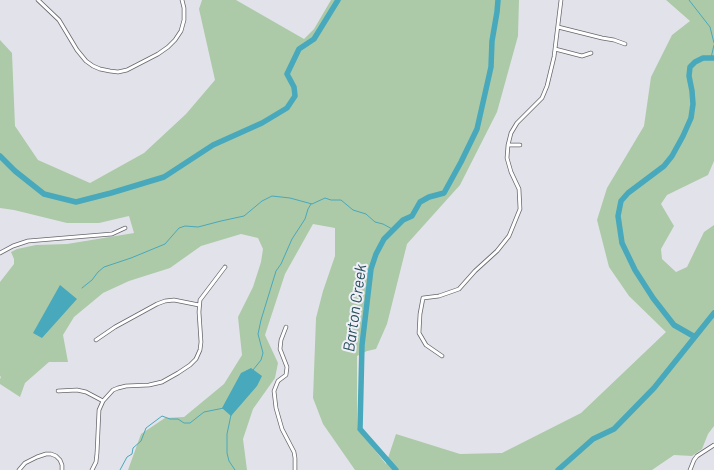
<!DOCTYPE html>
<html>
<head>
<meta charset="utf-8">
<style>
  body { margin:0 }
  canvas { display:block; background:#e2e2ea }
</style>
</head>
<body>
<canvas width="714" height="470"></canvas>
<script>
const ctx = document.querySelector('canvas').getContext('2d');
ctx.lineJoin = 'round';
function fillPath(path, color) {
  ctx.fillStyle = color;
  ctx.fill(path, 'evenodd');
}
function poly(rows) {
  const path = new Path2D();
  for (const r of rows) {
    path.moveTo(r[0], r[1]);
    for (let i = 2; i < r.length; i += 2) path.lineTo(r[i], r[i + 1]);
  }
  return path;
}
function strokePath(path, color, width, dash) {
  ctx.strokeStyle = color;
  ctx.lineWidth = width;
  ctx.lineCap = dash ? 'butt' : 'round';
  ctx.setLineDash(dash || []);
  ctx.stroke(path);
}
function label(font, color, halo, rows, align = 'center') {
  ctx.font = font + ' Barlow,sans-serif';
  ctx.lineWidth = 4;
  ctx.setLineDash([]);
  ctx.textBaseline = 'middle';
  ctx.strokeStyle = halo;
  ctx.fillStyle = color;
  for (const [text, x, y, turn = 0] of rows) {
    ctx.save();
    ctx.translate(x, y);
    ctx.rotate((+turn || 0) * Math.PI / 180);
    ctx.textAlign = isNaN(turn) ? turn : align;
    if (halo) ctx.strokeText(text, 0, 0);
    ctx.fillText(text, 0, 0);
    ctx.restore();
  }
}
fillPath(poly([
  [202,0,236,0,304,39,314,29,331,0,519,0,518,36,497,112,460,185,407,244,387,324,376,349,367,351,357,356,357,428,386,464,396,434,460,454,502,453,581,413,666,332,629,296,609,267,597,220,607,188,644,126,651,77,672,35,690,21,666,0,714,0,714,161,708,175,667,195,661,204,674,226,661,249,662,259,676,272,687,267,704,232,714,225,714,426,708,434,702,449,692,456,674,455,652,470,355,470,323,424,313,398,316,318,323,291,335,256,335,228,313,224,285,274,265,335,278,363,275,378,253,409,243,439,247,470,128,470,141,434,165,418,184,417,224,384,242,355,238,317,253,287,261,262,263,249,258,238,241,234,201,246,170,268,129,281,103,293,74,317,63,335,68,362,49,362,25,383,20,397,0,384,0,379,1,377,0,376,0,282,14,264,14,259,11,252,17,249,36,245,67,244,134,233,129,216,99,223,67,223,14,210,0,208,0,40,12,53,15,126,38,160,90,183,144,153,186,114,215,80,199,9]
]), '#adcaa8');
fillPath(poly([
  [60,285,77,299,42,338,33,333],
  [251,368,262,376,257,386,231,416,222,408,241,373]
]), '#48a8bc');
strokePath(poly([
  [689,0,710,27,714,43],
  [711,58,714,45],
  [82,288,92,280,98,272,104,267,131,258,165,244,179,228,185,226,198,227,221,221,244,216,262,201,272,196,290,198,312,204,325,198,331,200,341,200,353,210,366,214,375,222,383,224,394,230],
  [253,370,261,360,263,353,258,334,261,320,276,271,281,264,292,239,305,219,308,209,311,204],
  [231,415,227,434,227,453,229,461,235,470],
  [120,470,127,457,132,454,133,448,141,441,146,428,162,416,170,419,178,419,184,423,190,423,204,412,224,408]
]), '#48a8bc', 1);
strokePath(poly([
  [0,156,15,171,44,194,76,202,111,193,164,177,213,145,262,123,287,108,295,96,294,87,287,74,299,49,314,39,338,0],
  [695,337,674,325,653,298,635,270,622,243,618,216,621,201,628,193,664,166,672,156,683,136,691,118,693,104,692,91,689,76,690,67,695,62,703,58,714,58],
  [396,470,360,429,362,345,371,269,376,254,384,239,403,220,412,216,420,202,429,197,444,193,461,162,477,129,491,67,492,41,497,12,498,0],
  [558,470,593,439,614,429,654,388,714,313]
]), '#48a8bc', 5.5);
const street = poly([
  [38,0,59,20,77,50,86,61,93,66,100,69,110,71,118,72,127,70,158,54,168,47,175,40,181,31,184,20,184,8,182,0],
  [558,27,602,38,614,40,625,44],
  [555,49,582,56,591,53],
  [508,145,520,145],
  [0,253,13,246,28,241,112,234,125,228],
  [286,327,281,340,280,349,287,367,286,375,278,381,274,391,276,408,282,429,294,452,295,458,295,470],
  [96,340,115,327,157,304,165,301,174,300,199,305],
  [442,356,426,345,419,333,420,314,423,298,439,296,459,289,475,271,497,251,509,236,520,209,519,189,511,172,507,158,508,145,511,133,517,123,542,98,547,86,554,57,561,0],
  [58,391,77,390,86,392,103,401],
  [19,470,25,463,37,457,46,454,51,454,56,456,60,460,62,465,62,470],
  [92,470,96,462,97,453,99,410,103,401,113,390,118,388,126,386,149,385,162,382,178,373,190,365,196,359,200,350,201,342,199,312,200,300,225,267],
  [690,470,694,460,697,456,714,445]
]);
strokePath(street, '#66666d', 4.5);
strokePath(street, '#fff', 3);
label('italic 16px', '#27515a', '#f0eff8', [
  ["Barton Creek",355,308,-82]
]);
</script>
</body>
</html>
